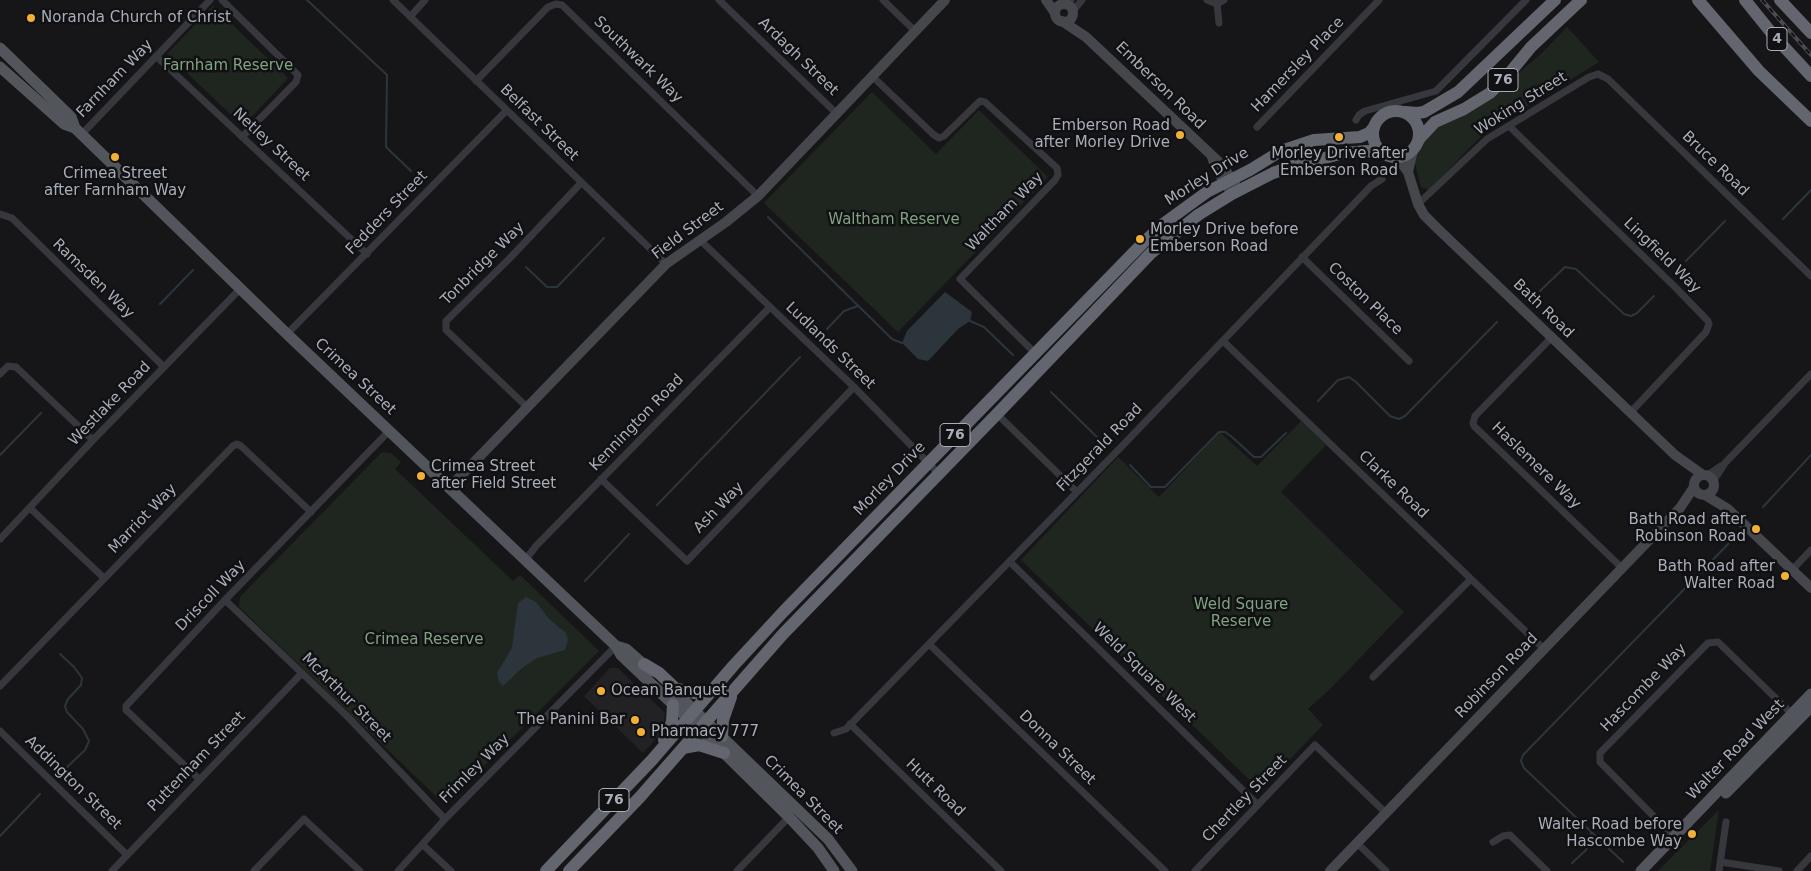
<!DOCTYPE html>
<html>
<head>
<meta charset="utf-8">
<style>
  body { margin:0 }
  canvas { display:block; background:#161618 }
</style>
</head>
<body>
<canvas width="1811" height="871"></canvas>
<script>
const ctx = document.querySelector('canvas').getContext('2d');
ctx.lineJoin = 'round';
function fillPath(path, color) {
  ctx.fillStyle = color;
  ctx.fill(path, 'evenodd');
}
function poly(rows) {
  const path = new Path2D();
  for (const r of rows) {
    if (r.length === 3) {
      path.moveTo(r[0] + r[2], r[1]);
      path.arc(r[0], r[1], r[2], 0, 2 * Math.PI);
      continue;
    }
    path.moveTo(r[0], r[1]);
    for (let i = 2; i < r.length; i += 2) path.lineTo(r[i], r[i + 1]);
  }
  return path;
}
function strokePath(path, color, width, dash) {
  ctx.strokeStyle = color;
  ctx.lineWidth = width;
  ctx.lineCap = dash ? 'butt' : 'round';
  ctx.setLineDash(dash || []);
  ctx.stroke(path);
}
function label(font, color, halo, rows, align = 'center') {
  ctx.font = font + ' "DejaVu Sans",sans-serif';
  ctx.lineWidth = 5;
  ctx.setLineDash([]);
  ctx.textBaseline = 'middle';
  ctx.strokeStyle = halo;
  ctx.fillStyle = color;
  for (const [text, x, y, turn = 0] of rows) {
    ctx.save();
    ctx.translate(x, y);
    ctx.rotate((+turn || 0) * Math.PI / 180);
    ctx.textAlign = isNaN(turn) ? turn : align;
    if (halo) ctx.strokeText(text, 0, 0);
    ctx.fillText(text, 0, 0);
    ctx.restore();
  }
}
fillPath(poly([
  [610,668,618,668,665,713,663,731,643,753,584,696]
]), '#222225');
fillPath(poly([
  [213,6,288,78,243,126,167,54],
  [1567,27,1599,62,1484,133,1429,190,1421,187,1410,144,1413,138,1500,89,1543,52],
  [872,92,936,154,979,110,1048,177,898,332,764,203],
  [1301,421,1326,445,1281,492,1404,612,1333,686,1308,709,1323,725,1260,790,1021,560,1118,457,1159,497,1220,432,1257,466],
  [382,452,391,453,401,462,395,469,513,581,520,575,599,651,450,800,442,802,239,607,240,597],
  [1719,810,1710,871,1658,871]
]), '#1e261f');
fillPath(poly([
  [945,292,972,312,970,321,958,329,928,361,918,359,902,343,907,331],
  [526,597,536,602,549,619,566,633,568,640,565,650,537,658,522,668,503,686,499,682,497,673,512,648,518,603]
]), '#2c353c');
strokePath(poly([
  [307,0,387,75,386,147,411,171],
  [768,217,892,339,902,343],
  [1783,219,1811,190],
  [1686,261,1725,221],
  [526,267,547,287,557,287,604,238],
  [1540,291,1565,267,1576,269,1624,314,1631,316,1637,313,1654,296],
  [160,304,193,270],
  [970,321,984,327,1013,355],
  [827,329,844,311,858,306],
  [1051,392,1104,444],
  [1318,401,1338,380,1349,377,1356,382,1390,416,1399,419,1405,416,1497,322],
  [0,455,41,413],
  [1130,465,1151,487,1165,487,1219,432,1225,432,1232,437,1254,457,1261,457,1286,433],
  [657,505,800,357],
  [1763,507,1811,455],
  [585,581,629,534],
  [60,654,74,667,82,678,81,685,68,699,65,706,67,712,83,729,89,741,85,750,65,769],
  [0,836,40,794],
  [1623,862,1524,768,1521,761,1523,755,1733,539],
  [1572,863,1586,850,1590,840,1591,832]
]), '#2c353c', 2);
strokePath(poly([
  [222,0,298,75,296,82,242,137],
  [393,0,666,264],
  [719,0,836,113],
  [883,0,915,31],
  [1207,0,1217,4,1224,0],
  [1064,4,1071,0],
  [1217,4,1219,23],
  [1073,11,1082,0],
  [410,17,425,0],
  [156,56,367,254],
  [873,77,934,135,939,138,944,136,980,101,985,102,1057,168,1058,175,1055,180,960,279,1037,355],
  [476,81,548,7,556,4,562,5,758,196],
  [1356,120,1359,115,1365,111,1436,91,1526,0],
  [1509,126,1676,288,1708,321,1709,324,1706,332,1630,413],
  [1257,127,1379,0],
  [81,135,210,0],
  [1418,204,1487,139,1589,77,1598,74,1608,79,1811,276],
  [0,214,12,218,164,367],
  [700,240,854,387,939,474],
  [1302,257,1409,361],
  [287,334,506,111],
  [1552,337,1475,416,1473,423,1474,426,1622,568],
  [1223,341,1544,649],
  [0,374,8,366,16,367,93,440],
  [527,407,446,330,446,321,510,258,581,183],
  [997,414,1077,492],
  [1708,475,1721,466],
  [601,479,687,561,854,387],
  [1714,480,1725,463,1811,374],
  [30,508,104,578],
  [0,539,93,440,240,289],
  [526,559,536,546,769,308],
  [1010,562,1258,805],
  [1792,570,1811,550],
  [225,600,347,716,445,819],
  [929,644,1165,871],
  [1373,677,1470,580],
  [0,686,233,446,237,444,241,446,311,512],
  [850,724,1001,871],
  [0,731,127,855],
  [834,733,846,729,1125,443,1371,186,1382,179],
  [199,779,126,710,126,706,225,600,390,430],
  [1493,842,1503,836,1510,835,1547,871],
  [1679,842,1600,762,1600,753,1708,643,1718,642,1794,716],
  [1357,843,1386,871],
  [423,845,451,871],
  [1721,862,1779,871],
  [112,871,302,673],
  [254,871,304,819,360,871],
  [398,871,445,819,616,646],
  [737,871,790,816],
  [1195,871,1315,745,1386,813],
  [1719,871,1726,822],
  [1797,871,1811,856]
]), '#37383d', 7);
strokePath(poly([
  [1046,0,1055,13],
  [1064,13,9],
  [1062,21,1086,37,1222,165,1239,190],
  [1389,155,1403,165,1408,172,1418,204,1424,215,1437,228,1675,455,1703,475],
  [1212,157,1216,169,1229,189],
  [1408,172,1413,150],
  [1704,485,10],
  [450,487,666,264,726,222,758,196,945,0],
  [1705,495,1728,509,1811,588],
  [1330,871,1680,508,1694,487]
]), '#45474d', 10);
strokePath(poly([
  [0,48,71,117,75,128],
  [0,67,64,124,75,128,287,334,616,646,621,655,724,753,789,817,818,848,834,871],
  [616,646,626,649,651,671],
  [669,686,828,839,852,871],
  [1726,793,1811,707],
  [1641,871,1811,694]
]), '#53555c', 11);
strokePath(poly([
  [1698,0,1759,71,1811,121],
  [1745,0,1774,36,1811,76],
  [1780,0,1811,33],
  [1396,134,23],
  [1405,112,1417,113,1424,112,1458,92,1555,0],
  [1417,143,1420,138,1435,122,1464,109,1490,93,1508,75,1531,47,1581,0],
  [644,664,659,673,675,688,694,693,702,694,712,691],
  [722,736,723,720,731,697],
  [664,740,668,735,672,721,673,705],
  [683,748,699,745,724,753],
  [546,871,652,760,734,665,784,611,1142,244,1163,224,1207,192,1250,170,1281,151,1314,140,1360,137,1369,133,1374,127],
  [569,871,640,797,783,634,997,414,1151,253,1198,215,1232,194,1273,173,1293,166,1344,153,1367,151,1384,154]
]), '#63666e', 12);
const rail = poly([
  [1762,0,1811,55]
]);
strokePath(rail, '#4a4c52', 4);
strokePath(rail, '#111113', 2, [5.5]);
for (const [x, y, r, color] of [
  [31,18,5,"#f2b134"],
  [1180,135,5,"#f2b134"],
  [1339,137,5,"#f2b134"],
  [115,157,5,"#f2b134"],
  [1140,239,5,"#f2b134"],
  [421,476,5,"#f2b134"],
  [1756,529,5,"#f2b134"],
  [1785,576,5,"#f2b134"],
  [601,691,5,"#f2b134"],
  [635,720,5,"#f2b134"],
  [641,732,5,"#f2b134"],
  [1692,834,5,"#f2b134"]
]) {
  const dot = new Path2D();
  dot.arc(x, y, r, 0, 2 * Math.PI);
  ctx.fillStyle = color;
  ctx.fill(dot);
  strokePath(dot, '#111113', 2);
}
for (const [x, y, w] of [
  [1777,39,20],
  [1503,80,30],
  [955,435,30],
  [614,800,30]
]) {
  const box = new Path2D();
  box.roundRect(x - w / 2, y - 11.5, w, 23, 4);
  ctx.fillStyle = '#111113';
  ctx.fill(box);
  strokePath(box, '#a8adb8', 1);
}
label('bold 14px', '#a8adb8', null, [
  ["4",1777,39],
  ["76",1503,80],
  ["76",955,435],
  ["76",614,800]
]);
label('15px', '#a8adb8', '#111113', [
  ["Noranda Church of Christ",41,18],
  ["Emberson Road",1170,126,"right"],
  ["after Morley Drive",1170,143,"right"],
  ["Morley Drive after",1339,154,"center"],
  ["Emberson Road",1339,171,"center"],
  ["Crimea Street",115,174,"center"],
  ["after Farnham Way",115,191,"center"],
  ["Morley Drive before",1150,230],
  ["Emberson Road",1150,247],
  ["Crimea Street",431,467],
  ["after Field Street",431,484],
  ["Bath Road after",1746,520,"right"],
  ["Robinson Road",1746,537,"right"],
  ["Bath Road after",1775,567,"right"],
  ["Walter Road",1775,584,"right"],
  ["Ocean Banquet",611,691],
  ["The Panini Bar",625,720,"right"],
  ["Pharmacy 777",651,732],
  ["Walter Road before",1682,825,"right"],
  ["Hascombe Way",1682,842,"right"]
], 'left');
label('15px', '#a8adb8', '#111113', [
  ["Ardagh Street",798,57,44],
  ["Southwark Way",638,60,44],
  ["Hamersley Place",1298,65,-46],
  ["Farnham Way",115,79,-46],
  ["Emberson Road",1160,86,44],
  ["Woking Street",1521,104,-32],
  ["Belfast Street",539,123,44],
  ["Netley Street",271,145,43],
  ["Bruce Road",1715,164,44],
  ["Morley Drive",1207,177,-32],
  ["Waltham Way",1005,212,-46],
  ["Fedders Street",387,213,-46],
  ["Field Street",688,231,-37],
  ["Lingfield Way",1662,256,44],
  ["Tonbridge Way",483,264,-45],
  ["Ramsden Way",93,279,44],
  ["Coston Place",1365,299,44],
  ["Bath Road",1543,309,44],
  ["Ludlands Street",830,346,44],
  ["Crimea Street",355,377,43],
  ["Westlake Road",110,404,-46],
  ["Kennington Road",637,423,-46],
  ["Fitzgerald Road",1100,448,-46],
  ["Haslemere Way",1536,466,44],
  ["Morley Drive",890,479,-46],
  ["Clarke Road",1393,485,44],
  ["Ash Way",719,508,-46],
  ["Marriot Way",143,519,-46],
  ["Driscoll Way",211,596,-46],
  ["Weld Square West",1144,673,44],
  ["Robinson Road",1497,676,-46],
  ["Hascombe Way",1644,688,-46],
  ["McArthur Street",346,698,45],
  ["Donna Street",1057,748,44],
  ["Walter Road West",1736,750,-46],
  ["Puttenham Street",197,762,-46],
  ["Frimley Way",475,769,-45],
  ["Addington Street",73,783,44],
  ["Hutt Road",935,788,44],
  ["Crimea Street",803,795,45],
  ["Chertley Street",1245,799,-46]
]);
label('15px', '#7fa381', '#111113', [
  ["Farnham Reserve",228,66],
  ["Waltham Reserve",894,220],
  ["Weld Square",1241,605],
  ["Reserve",1241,622],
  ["Crimea Reserve",424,640]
]);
</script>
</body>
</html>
